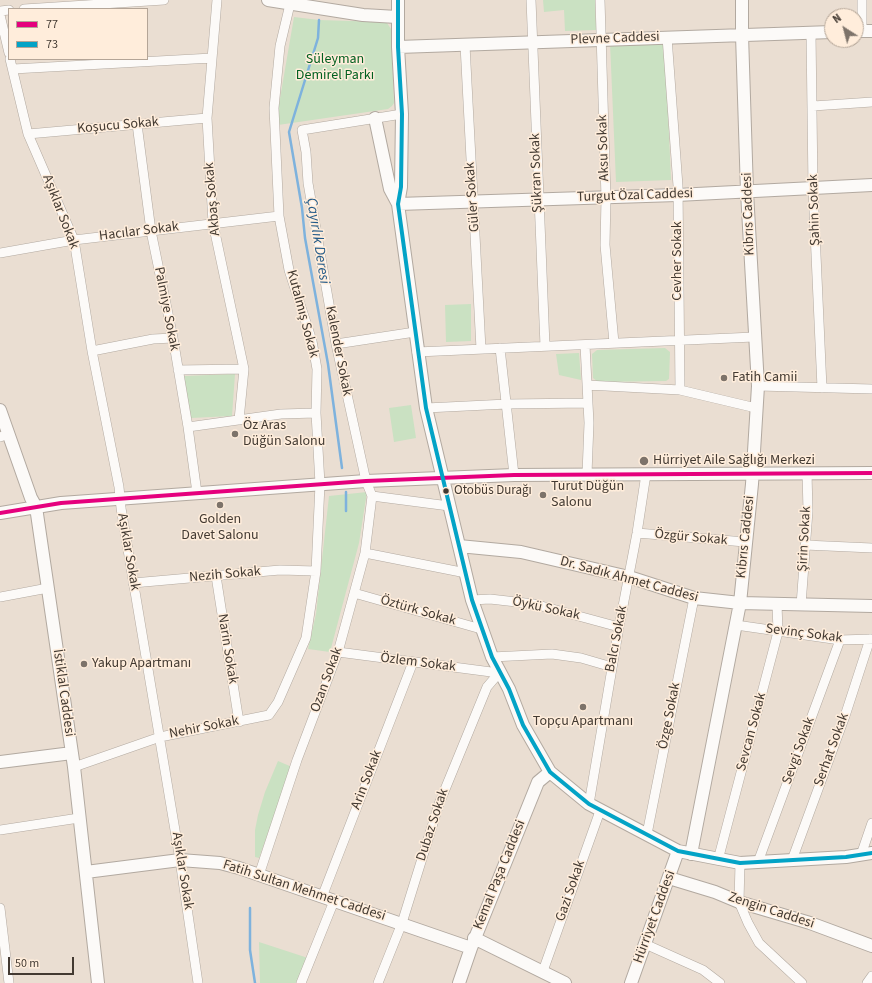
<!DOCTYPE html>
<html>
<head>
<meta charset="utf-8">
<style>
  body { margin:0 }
  #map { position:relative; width:872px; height:983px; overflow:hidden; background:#eaded2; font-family:"Source Sans 3",sans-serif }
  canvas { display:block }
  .legend { position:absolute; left:8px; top:8px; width:140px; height:52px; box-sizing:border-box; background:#ffeddb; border:1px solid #b4a597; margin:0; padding:5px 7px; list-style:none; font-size:12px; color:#433a32 }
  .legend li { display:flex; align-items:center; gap:8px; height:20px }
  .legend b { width:20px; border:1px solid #b4a597 }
  .north { position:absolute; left:824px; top:8px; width:40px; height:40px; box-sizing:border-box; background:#ffeddb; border:1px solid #b4a597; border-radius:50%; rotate:324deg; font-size:11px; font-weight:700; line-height:16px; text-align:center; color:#433a32 }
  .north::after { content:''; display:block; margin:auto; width:14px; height:18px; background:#7d736a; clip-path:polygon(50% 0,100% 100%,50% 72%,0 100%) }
  .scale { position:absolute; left:8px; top:957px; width:66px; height:18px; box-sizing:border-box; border:2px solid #433a32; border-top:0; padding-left:5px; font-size:12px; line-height:14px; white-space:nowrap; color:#433a32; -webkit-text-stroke:3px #ffeddb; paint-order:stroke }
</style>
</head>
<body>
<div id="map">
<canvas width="872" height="983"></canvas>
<ul class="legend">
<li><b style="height:5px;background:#e5007d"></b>77</li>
<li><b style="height:5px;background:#03a3c6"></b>73</li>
</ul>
<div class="north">N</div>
<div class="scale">50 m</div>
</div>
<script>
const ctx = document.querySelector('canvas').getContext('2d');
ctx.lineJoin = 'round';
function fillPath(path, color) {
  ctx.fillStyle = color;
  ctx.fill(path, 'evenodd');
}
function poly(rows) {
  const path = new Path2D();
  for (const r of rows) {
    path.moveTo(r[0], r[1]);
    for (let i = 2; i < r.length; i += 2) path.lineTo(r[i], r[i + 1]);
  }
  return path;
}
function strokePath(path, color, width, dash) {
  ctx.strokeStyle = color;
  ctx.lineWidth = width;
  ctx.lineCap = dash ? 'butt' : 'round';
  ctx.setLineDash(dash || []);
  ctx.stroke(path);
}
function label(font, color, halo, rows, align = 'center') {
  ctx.font = font + ' "Source Sans 3",sans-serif';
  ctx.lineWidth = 3;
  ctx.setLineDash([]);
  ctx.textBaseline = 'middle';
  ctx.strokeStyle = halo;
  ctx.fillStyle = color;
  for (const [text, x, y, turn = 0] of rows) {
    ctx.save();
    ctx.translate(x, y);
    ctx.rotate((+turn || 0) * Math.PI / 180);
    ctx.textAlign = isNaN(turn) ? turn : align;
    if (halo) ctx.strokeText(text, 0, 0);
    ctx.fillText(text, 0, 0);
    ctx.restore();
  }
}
fillPath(poly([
  [543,0,595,0,596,30,565,31,564,10,544,12],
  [294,17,319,20,384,22,387,23,391,29,394,103,392,106,388,109,278,125,278,110],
  [665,41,671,180,616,182,610,43],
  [471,304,471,341,446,342,445,305],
  [665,348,670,352,669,379,666,381,598,382,593,378,592,354,597,350],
  [579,353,581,380,559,375,556,354],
  [235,374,232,416,191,418,184,376],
  [411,405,416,438,394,442,389,408],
  [367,492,359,543,330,652,308,649,316,614,329,496],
  [278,761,292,767,259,858,255,857,255,830,258,815,265,792],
  [259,942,308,958,298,983,260,983]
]), '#cae1c2');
strokePath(poly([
  [319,20,318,38,289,132,302,208,305,238,328,364,342,468],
  [346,511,346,492],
  [250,908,250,950,255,983]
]), '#7eb2dd', 2.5);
const street = poly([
  [217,0,207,118,213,223,244,369,239,420],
  [531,0,545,346],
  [600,0,606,198,605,245,614,343],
  [862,0,862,31],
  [24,9,164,0],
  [0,11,9,10],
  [0,15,9,53],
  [811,33,813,188,822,388],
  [667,37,678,186,680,390],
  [465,45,481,349],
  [10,59,28,134,74,240,92,351,119,487,121,508,180,860,198,983],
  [13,69,212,58],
  [813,106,872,102],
  [137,124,151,231,173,338,188,427,197,493],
  [28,134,207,118],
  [0,253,74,240,279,216],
  [336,344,415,332],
  [585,345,589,423,587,474],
  [500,348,514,475],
  [92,351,153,339,173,338],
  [417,352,754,337],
  [178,370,244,369],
  [587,385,680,390,756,408],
  [758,386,872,389],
  [426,408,507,404,588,403],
  [188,427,281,414,316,413],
  [0,437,8,434],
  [372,496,449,506],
  [637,533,745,542],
  [805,545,872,548],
  [365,553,466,573],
  [216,576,239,722],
  [133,583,280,570,316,571],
  [354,593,481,629],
  [0,597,48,588],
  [472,600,490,599,534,604,619,627],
  [801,605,808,511,807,473],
  [736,625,840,640,872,639],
  [338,652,499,673],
  [492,657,552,654,581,658,612,667],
  [74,767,160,737,269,715,278,702,306,638,316,571,320,484,316,413,317,369,312,341,289,270,279,216,274,108,280,46,291,0],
  [589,804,619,627,637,533,646,474],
  [0,830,79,818],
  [647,834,694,598],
  [861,855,872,823],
  [718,860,778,632,777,604],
  [792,860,845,716,870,639],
  [758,862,840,640],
  [740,863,739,902,748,923,759,943,802,983],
  [259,875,297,760,338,652,365,553,372,496,366,481,336,344,308,183,306,152,302,130,402,114],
  [322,897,413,662],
  [0,908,9,983],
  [645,944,703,970,720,983],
  [543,971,600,811],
  [301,983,334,901],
  [378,983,402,923,439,804,487,687,499,673],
  [867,983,872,976]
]);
const secondary = poly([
  [268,0,363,15,397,17],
  [398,0,398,47,402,114,401,187,398,204,426,408,472,600,492,657,509,689,523,725,550,772,589,804,678,851,740,863,846,857,872,853],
  [856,31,872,31],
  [398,47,832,32],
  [375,118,390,189,398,204,677,195,872,185],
  [0,410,31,498,36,507,74,767,98,983],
  [0,513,61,503,366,481,514,475,872,473],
  [459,546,521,552,629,577,694,598,740,603,872,606],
  [0,762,72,753],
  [691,854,740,603,752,484,758,386,747,192,742,35,742,0],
  [86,872,180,860,220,863,239,868,471,948],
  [669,878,715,892,739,902,810,923,872,946],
  [474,938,565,983],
  [459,983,471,948,538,782,550,772],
  [631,983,678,851]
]);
strokePath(street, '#b2a9a0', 10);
strokePath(secondary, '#b2a9a0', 14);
strokePath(street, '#fcfaf8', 9);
strokePath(secondary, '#fcfaf8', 12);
strokePath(poly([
  [0,513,61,503,366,481,514,475,872,473]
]), '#e5007d', 4);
strokePath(poly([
  [398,0,398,47,402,114,401,187,398,204,426,408,472,600,492,657,509,689,523,725,550,772,589,804,678,851,740,863,846,857,872,853]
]), '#03a3c6', 4);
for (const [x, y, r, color] of [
  [724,378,4,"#7d736a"],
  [235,434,4,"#7d736a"],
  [644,461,5,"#7d736a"],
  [446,491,3.5,"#433a32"],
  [543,495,4,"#7d736a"],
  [220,505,4,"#7d736a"],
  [84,664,4,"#7d736a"],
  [583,707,4,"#7d736a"]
]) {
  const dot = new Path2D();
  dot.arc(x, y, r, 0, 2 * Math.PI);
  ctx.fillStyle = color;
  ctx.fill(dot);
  strokePath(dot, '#ffeddb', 1.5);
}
label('13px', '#433a32', '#ffeddb', [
  ["Otobüs Durağı",454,491]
], 'left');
label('14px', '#433a32', '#ffeddb', [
  ["Plevne Caddesi",615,39,-2],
  ["Koşucu Sokak",118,126,-5],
  ["Aksu Sokak",604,148,-92],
  ["Şükran Sokak",537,173,-92],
  ["Turgut Özal Caddesi",635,196,-2],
  ["Güler Sokak",473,197,-94],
  ["Akbaş Sokak",213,199,-95],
  ["Şahin Sokak",815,210,-92],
  ["Aşıklar Sokak",60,212,69],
  ["Kıbrıs Caddesi",749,214,-92],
  ["Hacılar Sokak",139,232,-7],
  ["Cevher Sokak",678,261,-90],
  ["Palmiye Sokak",166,309,79],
  ["Kutalmış Sokak",302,314,75],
  ["Kalender Sokak",338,351,79],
  ["Kıbrıs Caddesi",746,537,-84],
  ["Özgür Sokak",691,538,5],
  ["Şirin Sokak",805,539,-87],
  ["Aşıklar Sokak",128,552,80],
  ["Nezih Sokak",225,575,-5],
  ["Dr. Sadık Ahmet Caddesi",629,580,15],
  ["Öykü Sokak",546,609,12],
  ["Öztürk Sokak",418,611,16],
  ["Sevinç Sokak",804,634,7],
  ["Balcı Sokak",617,639,-79],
  ["Narin Sokak",227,649,81],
  ["Özlem Sokak",418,663,7],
  ["Ozan Sokak",327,680,-70],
  ["İstiklal Caddesi",63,693,82],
  ["Özge Sokak",670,716,-79],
  ["Nehir Sokak",204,728,-11],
  ["Sevcan Sokak",752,732,-75],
  ["Serhat Sokak",832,750,-70],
  ["Sevgi Sokak",799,751,-70],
  ["Arin Sokak",367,780,-69],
  ["Dubaz Sokak",433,825,-72],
  ["Aşıklar Sokak",182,871,81],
  ["Kemal Paşa Caddesi",500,875,-68],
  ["Fatih Sultan Mehmet Caddesi",304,891,18],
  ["Gazi Sokak",571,891,-71],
  ["Zengin Caddesi",771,911,18],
  ["Hürriyet Caddesi",655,917,-70]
]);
label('14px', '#005f1f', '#ffeddb', [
  ["Süleyman",335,60],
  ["Demirel Parkı",335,76]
]);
label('14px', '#433a32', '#ffeddb', [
  ["Fatih Camii",732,378],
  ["Öz Aras",243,426],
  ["Düğün Salonu",243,442],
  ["Hürriyet Aile Sağlığı Merkezi",653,461],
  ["Turut Düğün",551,487],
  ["Salonu",551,503],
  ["Golden",220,520,"center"],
  ["Davet Salonu",220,536,"center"],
  ["Yakup Apartmanı",92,664],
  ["Topçu Apartmanı",583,722,"center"]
], 'left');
label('italic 15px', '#245b89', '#ffeddb', [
  ["Çayırlık Deresi",317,241,81]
]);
</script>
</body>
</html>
